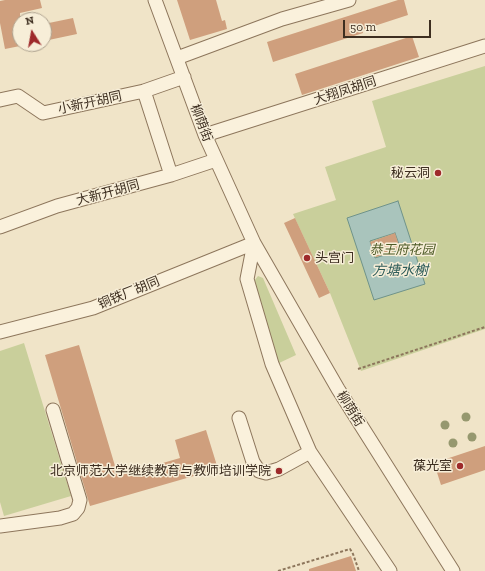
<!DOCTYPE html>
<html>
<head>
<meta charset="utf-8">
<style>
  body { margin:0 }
  #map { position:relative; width:485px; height:571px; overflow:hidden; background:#f0e4c8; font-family:"Zilla Slab",serif }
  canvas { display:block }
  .north { position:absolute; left:12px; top:12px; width:40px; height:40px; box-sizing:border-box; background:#f7eed8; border:1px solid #ada18e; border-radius:50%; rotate:349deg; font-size:11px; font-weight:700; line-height:16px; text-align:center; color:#3d2e20 }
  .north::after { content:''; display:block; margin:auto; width:14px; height:18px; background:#9e2a2b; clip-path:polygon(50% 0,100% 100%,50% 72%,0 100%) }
  .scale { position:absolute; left:343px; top:20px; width:88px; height:18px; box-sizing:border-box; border:2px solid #3d2e20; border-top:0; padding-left:5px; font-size:12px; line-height:14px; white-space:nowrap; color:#3d2e20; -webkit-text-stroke:3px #f7eed8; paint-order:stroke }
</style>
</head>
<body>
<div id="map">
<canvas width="485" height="571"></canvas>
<div class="north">N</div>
<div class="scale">50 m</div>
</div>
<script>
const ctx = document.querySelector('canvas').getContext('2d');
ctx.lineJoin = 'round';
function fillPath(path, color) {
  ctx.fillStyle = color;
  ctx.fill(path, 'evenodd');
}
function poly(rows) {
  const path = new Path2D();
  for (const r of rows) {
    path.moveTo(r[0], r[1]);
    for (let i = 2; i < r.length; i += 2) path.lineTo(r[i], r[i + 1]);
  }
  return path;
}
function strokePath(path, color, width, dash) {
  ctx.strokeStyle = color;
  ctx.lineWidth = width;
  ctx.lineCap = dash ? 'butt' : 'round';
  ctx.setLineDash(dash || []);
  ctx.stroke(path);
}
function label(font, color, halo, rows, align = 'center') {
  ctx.font = font + ' "Zilla Slab","Noto Sans SC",serif';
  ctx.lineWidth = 3;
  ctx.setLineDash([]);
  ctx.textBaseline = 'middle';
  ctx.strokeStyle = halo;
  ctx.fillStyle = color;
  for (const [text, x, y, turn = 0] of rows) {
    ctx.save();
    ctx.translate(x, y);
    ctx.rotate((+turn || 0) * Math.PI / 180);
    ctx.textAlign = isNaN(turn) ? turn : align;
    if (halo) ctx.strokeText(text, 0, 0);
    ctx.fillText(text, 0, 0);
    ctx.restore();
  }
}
fillPath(poly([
  [485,66,485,329,361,371,330,293,293,214,336,200,325,167,386,147,372,101],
  [258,276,263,278,296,355,277,364,254,281],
  [24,343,71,496,4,516,0,502,0,351]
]), '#c9cf9b');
const water = poly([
  [398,201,425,284,374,300,347,218,398,201],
  [395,233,401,250,375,258,370,241,395,233]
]);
fillPath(water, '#a9c4bc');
strokePath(water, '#6f938a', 1);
fillPath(poly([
  [5,0,40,0,42,8,20,13,20,46,5,49,0,23,0,1],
  [177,0,216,0,222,21,225,20,227,29,190,40],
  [398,0,404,0,408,15,362,30,363,33,273,62,267,42],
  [73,18,77,34,44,41,44,24],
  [412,36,419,57,302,95,295,74],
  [295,218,330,293,319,298,284,223],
  [395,233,400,249,376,257,370,242],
  [79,345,118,476,180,458,175,440,206,430,218,469,90,506,45,355],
  [485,446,485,470,441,485,434,463],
  [351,556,356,571,309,571,309,569]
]), '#cf9f7d');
const minor = poly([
  [155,0,205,135,254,243,338,389,453,571],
  [177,58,282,19,349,0],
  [144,91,171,175],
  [0,100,18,96,43,113,144,91,184,77],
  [205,135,485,46],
  [0,227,57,206,171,175,216,160],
  [254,243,247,279,272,364,310,452,390,571],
  [0,332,93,308,254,243],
  [239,418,253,462,259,471,266,473,279,469,310,452],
  [0,526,60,518,73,514,78,508,80,500,53,410]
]);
strokePath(minor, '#8d765c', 15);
strokePath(poly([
  [358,369,485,327],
  [278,571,350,549,353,554,359,571]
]), '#8d765c', 2, [3, 2]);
strokePath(minor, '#faf1dc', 13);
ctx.fillStyle = '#96986f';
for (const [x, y] of [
  [466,417],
  [445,425],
  [472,437],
  [453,443]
]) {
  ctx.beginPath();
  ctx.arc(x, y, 4.5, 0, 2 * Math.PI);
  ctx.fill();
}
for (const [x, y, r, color] of [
  [438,173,4,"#9e2a2b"],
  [307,258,4,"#9e2a2b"],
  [460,466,4,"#9e2a2b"],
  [279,471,4,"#9e2a2b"]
]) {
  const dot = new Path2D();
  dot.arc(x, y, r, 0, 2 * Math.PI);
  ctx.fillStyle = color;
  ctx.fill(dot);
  strokePath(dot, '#f7eed8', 1.5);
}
label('13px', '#3d2e20', '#f7eed8', [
  ["大翔凤胡同",345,91,-18],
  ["小新开胡同",90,103,-12],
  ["柳荫街",201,123,69],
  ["大新开胡同",108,193,-15],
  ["铜铁厂胡同",129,293,-22],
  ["柳荫街",350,409,58]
]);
label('13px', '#3d2e20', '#f7eed8', [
  ["秘云洞",430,173],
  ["头宫门",315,258,"left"],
  ["葆光室",452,466],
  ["北京师范大学继续教育与教师培训学院",271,471]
], 'right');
label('italic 13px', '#4d5a26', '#f7eed8', [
  ["恭王府花园",402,250]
]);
label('italic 14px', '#2f5d5a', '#f7eed8', [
  ["方塘水榭",400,271]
]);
</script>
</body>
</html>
